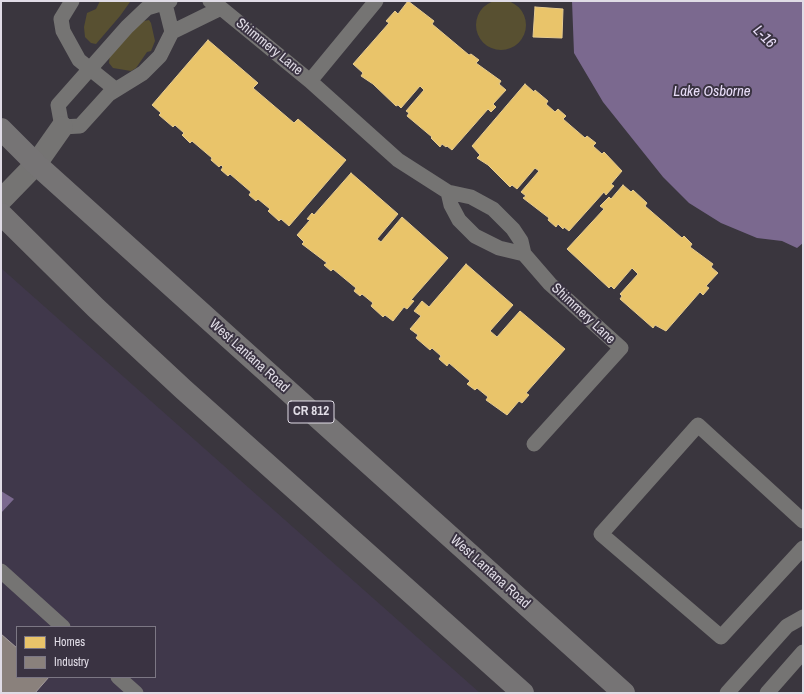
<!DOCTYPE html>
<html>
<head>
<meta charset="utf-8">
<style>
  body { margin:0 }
  #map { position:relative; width:804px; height:694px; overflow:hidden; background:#3a363e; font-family:"Archivo Narrow",sans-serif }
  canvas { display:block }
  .frame { position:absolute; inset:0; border:2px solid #e0dce6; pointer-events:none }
  .legend { position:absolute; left:16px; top:626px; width:140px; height:52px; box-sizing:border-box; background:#3a3342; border:1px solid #7c7784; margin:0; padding:5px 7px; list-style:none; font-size:12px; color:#e0dce6 }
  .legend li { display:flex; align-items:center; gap:8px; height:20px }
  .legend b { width:20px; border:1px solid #7c7784 }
</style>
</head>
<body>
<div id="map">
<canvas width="804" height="694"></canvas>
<div class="frame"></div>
<ul class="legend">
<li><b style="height:11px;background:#e9c46a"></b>Homes</li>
<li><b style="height:11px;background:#8a817c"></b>Industry</li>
</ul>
</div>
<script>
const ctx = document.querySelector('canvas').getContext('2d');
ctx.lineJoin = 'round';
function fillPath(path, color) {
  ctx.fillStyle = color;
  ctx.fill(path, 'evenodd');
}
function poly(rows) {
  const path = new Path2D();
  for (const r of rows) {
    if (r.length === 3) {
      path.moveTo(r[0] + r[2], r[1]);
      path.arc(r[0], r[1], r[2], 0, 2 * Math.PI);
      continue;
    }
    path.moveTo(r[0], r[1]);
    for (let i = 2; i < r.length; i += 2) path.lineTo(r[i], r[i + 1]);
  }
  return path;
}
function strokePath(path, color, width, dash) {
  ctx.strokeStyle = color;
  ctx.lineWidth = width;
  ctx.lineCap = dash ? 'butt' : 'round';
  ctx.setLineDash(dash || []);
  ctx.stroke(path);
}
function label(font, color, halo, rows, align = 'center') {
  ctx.font = font + ' "Archivo Narrow",sans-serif';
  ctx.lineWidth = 4;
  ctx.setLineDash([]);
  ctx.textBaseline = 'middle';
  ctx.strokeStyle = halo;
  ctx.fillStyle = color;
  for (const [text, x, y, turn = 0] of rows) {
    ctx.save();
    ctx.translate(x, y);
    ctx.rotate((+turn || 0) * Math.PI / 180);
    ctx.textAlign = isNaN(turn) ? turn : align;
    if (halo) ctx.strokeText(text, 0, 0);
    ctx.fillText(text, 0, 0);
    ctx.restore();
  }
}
fillPath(poly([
  [1,268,480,693,1,693],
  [17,627,155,627,155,677,17,677]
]), '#40384b');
fillPath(poly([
  [501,25,25],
  [100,1,130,2,120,16,96,44,91,43,85,37,84,27,87,13,96,9],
  [149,20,151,23,155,41,151,51,147,52,136,68,131,71,113,68,109,63,110,53,132,31,144,21]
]), '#585031');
fillPath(poly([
  [572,1,803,1,803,243,797,248,782,241,757,238,721,223,689,203,663,177,603,102,574,53],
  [1,491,14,499,1,513]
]), '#7b698f');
const homes = poly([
  [408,1,434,21,432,24,469,55,471,54,479,60,476,63,501,81,499,84,506,90,493,104,496,107,491,112,488,109,452,150,447,146,446,147,442,144,440,147,431,138,432,137,407,116,409,113,406,111,424,90,420,86,401,108,398,105,396,106,373,84,361,76,363,73,353,64,389,23,386,21,395,11,398,14,408,1],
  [535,7,563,9,562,38,533,37,535,7],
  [208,40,258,83,253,88,294,123,298,119,346,160,289,226,281,219,279,221,268,211,270,209,258,199,256,201,249,195,251,192,230,174,228,176,221,170,223,167,221,165,219,167,211,160,212,158,192,141,190,143,182,135,184,133,175,125,173,127,159,115,161,113,152,105,208,40],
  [525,84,534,92,535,90,548,101,546,104,555,112,558,109,566,116,563,119,585,138,587,136,596,143,593,146,602,154,604,152,622,171,611,184,614,186,606,195,604,192,569,231,564,227,563,229,558,224,556,227,548,220,549,218,523,198,526,196,521,192,539,171,535,168,517,189,512,185,510,187,488,165,477,158,480,155,472,146,525,84],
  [351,173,398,214,377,239,381,242,402,217,448,258,411,300,414,301,407,309,404,307,393,321,385,315,383,317,371,306,373,303,362,294,360,296,354,291,356,288,333,269,331,271,324,265,327,263,302,244,304,242,297,235,310,220,307,219,312,213,314,215,351,173],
  [623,185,631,192,633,190,647,203,645,206,682,238,684,236,692,244,690,247,713,264,711,267,718,273,706,286,709,288,703,295,700,292,666,331,655,325,653,328,620,299,622,296,620,294,638,274,632,268,614,289,611,286,609,288,567,249,604,209,600,206,609,197,611,199,623,185],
  [466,264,513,305,490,331,497,337,520,311,565,349,526,393,529,395,522,403,519,401,507,415,486,400,488,397,477,388,475,390,467,384,470,381,449,363,447,366,439,359,441,356,432,348,430,350,416,338,418,335,410,329,421,316,414,311,422,301,429,307,466,264]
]);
fillPath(homes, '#e9c46a');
strokePath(homes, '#e6cb8f', 1);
const industry = poly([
  [1,634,17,648,17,677,49,677,35,693,1,693,1,634]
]);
fillPath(industry, '#8a817c');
strokePath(industry, '#a49c9c', 1);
strokePath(poly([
  [72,1,61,19,63,31,79,60,115,89],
  [170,1,147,8,127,27,58,105,62,127,80,126,109,94,143,73,160,56,172,32,221,8],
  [210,1,221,8,310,81,398,160,448,192,471,197,493,209,513,229,521,241,524,254,550,284,621,348,534,444],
  [165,4,172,32],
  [310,81,376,1],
  [448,192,451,205,459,220,475,236,499,248,524,254],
  [803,521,698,425,601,534,721,637,803,548],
  [1,571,63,627],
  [118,677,136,693],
  [727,693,787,626,803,617],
  [767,693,803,652]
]), '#757473', 15);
strokePath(poly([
  [1,200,36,164,62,127]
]), '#757473', 22);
strokePath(poly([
  [1,129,36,164,227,336,624,693],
  [1,214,96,308,183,389,523,693]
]), '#767475', 22);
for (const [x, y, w] of [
  [311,412,46]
]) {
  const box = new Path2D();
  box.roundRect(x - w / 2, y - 11, w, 22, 3);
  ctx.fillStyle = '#3a3342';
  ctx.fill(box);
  strokePath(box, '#e0dce6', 1);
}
label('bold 13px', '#e0dce6', null, [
  ["CR 812",311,412]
]);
label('14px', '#e0dce6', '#3a3342', [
  ["Shimmery Lane",269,47,39],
  ["Shimmery Lane",583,314,43],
  ["West Lantana Road",249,356,42],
  ["West Lantana Road",490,572,42]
]);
label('italic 15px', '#e8ddf8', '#3a3342', [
  ["L-16",764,37,45],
  ["Lake Osborne",712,92]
]);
</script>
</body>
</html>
